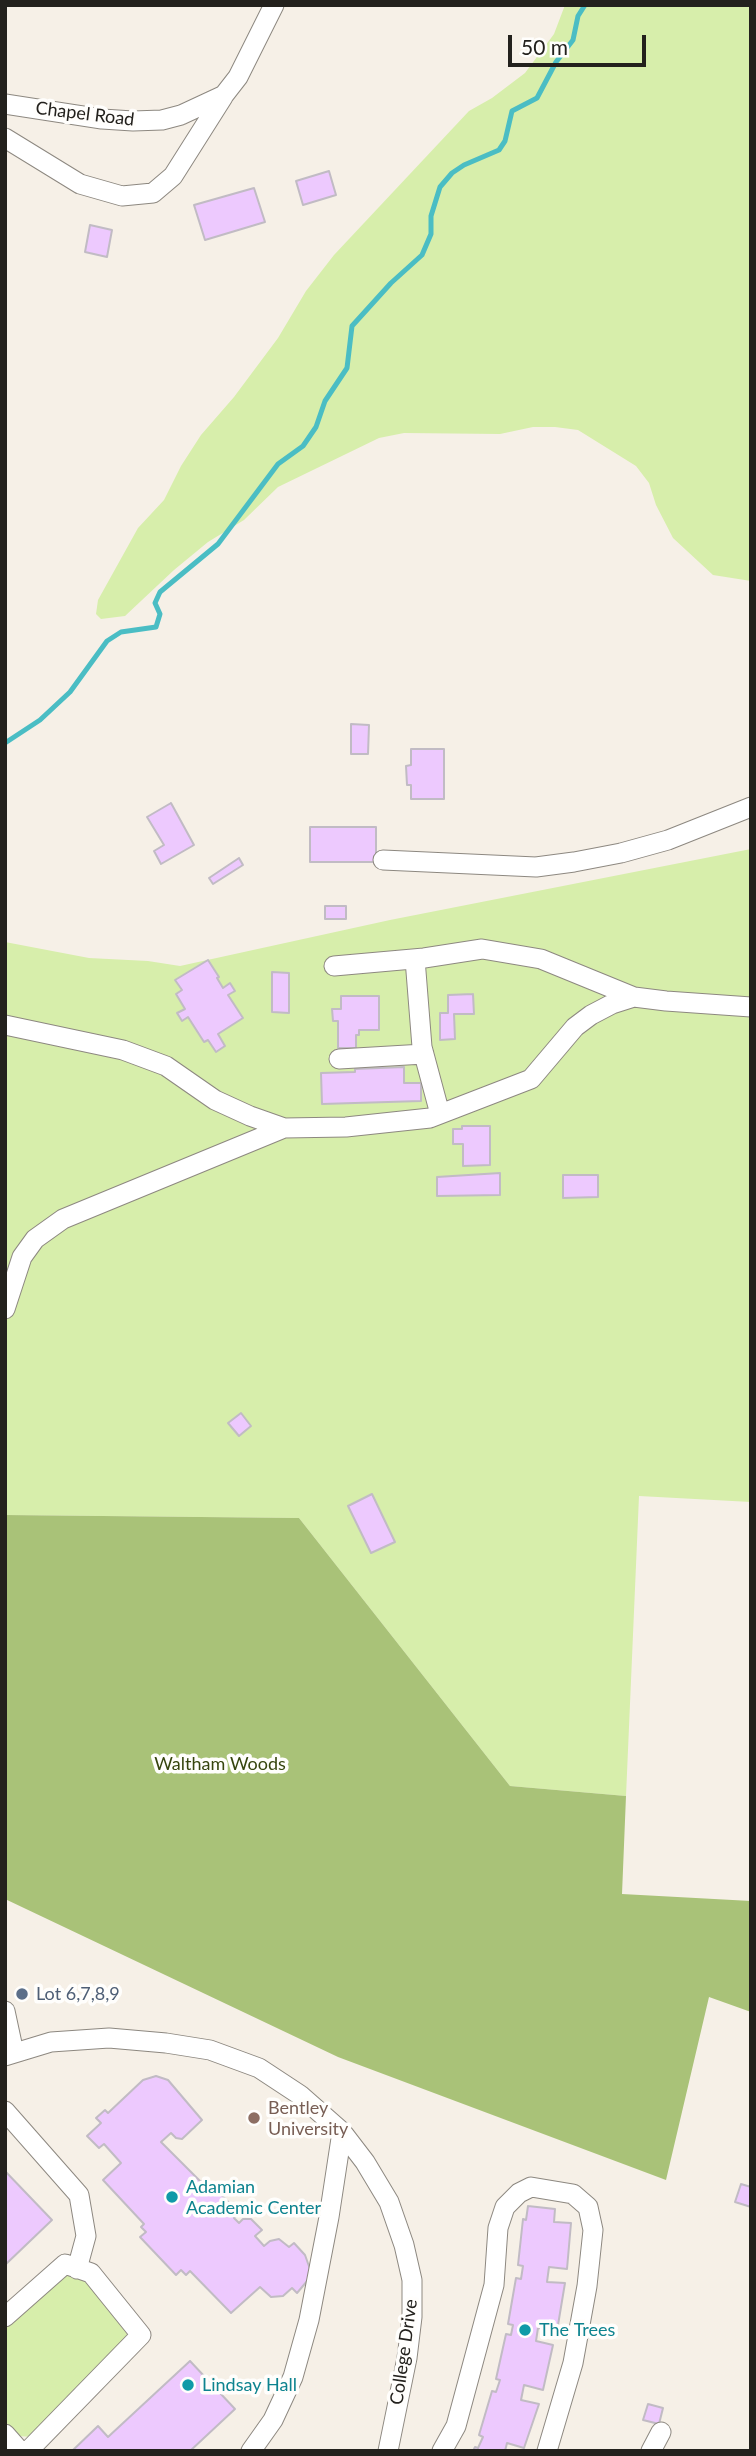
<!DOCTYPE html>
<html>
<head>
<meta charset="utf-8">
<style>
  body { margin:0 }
  #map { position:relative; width:756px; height:2456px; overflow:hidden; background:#f6f0e7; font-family:Lato,sans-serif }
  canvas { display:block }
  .frame { position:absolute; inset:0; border:7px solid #23211d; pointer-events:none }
  .scale { position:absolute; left:508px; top:35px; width:138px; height:32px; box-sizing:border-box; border:4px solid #23211d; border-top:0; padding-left:9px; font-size:21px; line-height:24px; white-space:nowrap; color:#23211d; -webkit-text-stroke:5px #fffefc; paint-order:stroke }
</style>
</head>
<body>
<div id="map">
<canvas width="756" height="2456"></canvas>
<div class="frame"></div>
<div class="scale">50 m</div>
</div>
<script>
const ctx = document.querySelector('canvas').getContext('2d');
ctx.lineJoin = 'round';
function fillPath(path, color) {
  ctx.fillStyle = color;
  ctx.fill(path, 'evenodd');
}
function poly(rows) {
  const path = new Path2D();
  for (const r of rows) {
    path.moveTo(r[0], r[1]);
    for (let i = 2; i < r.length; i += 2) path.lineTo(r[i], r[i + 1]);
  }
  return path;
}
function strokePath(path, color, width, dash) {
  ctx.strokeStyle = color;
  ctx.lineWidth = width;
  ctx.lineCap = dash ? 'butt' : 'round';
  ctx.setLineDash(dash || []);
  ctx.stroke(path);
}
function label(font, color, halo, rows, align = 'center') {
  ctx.font = font + ' Lato,sans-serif';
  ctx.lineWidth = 7;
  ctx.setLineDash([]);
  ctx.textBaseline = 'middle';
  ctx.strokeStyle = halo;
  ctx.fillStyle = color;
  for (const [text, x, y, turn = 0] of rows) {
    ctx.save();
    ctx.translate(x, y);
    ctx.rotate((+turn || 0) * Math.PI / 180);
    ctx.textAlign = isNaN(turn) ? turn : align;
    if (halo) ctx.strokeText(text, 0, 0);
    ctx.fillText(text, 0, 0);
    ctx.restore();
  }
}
fillPath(poly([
  [565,5,751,5,751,581,713,575,673,538,656,505,649,483,636,466,578,430,555,427,533,427,500,434,404,433,379,438,278,487,244,520,208,542,174,570,125,616,101,619,96,614,98,600,138,528,164,500,181,466,201,435,234,397,278,338,306,291,334,255,469,111,492,98,525,73,554,34],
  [751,849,751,1502,639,1496,626,1796,510,1786,299,1518,5,1515,5,942,89,958,148,961,180,966,390,920],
  [62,2275,82,2278,129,2333,33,2437,18,2436,5,2421,5,2328]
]), '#d7eeab');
fillPath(poly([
  [5,1515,299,1518,510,1786,626,1796,622,1894,751,1901,751,2012,709,1997,666,2180,338,2057,5,1899]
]), '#a9c278');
strokePath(poly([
  [5,743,40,720,70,692,107,641,121,632,156,627,160,614,155,603,160,592,218,544,278,464,303,446,316,427,325,401,347,368,352,326,391,283,422,255,431,234,431,216,440,187,452,173,464,165,499,150,505,141,512,111,537,98,556,62,573,40,578,16,585,5]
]), '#4abdc4', 5);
const building = poly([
  [329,171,336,195,303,205,296,181,329,171],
  [254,188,265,222,205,240,194,205,254,188],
  [90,225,112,230,107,257,85,252,90,225],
  [351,724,369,725,368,754,351,754,351,724],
  [411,749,444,749,444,799,411,799,411,785,407,785,406,766,411,765,411,749],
  [171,803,194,845,161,864,154,851,164,845,147,817,171,803],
  [310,827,376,827,376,862,310,862,310,827],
  [239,858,243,865,213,884,209,878,239,858],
  [325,906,346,906,346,919,325,919,325,906],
  [208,960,219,977,217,978,223,988,230,983,235,991,228,995,243,1018,218,1034,225,1046,216,1052,208,1040,204,1042,188,1017,182,1021,177,1013,185,1009,176,994,182,990,175,980,208,960],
  [272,972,289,973,289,1013,272,1012,272,972],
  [473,994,474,1014,454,1014,455,1039,440,1040,440,1013,448,1013,448,995,473,994],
  [341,996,379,996,379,1030,359,1030,359,1035,356,1035,356,1048,338,1048,338,1021,333,1021,332,1009,341,1009,341,996],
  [404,1067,404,1083,421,1083,421,1101,322,1104,321,1073,355,1072,355,1069,404,1067],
  [462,1126,490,1126,490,1165,463,1166,463,1144,453,1144,453,1129,462,1129,462,1126],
  [500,1173,500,1195,437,1196,437,1177,500,1173],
  [563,1175,598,1175,598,1197,563,1198,563,1175],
  [241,1413,251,1426,239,1436,228,1423,241,1413],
  [372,1494,395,1542,371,1553,348,1506,372,1494],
  [156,2076,168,2080,202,2120,182,2139,176,2138,171,2133,161,2142,201,2182,205,2178,239,2213,234,2218,239,2223,243,2219,251,2219,262,2230,255,2236,264,2246,270,2241,279,2239,289,2247,294,2243,305,2255,310,2269,308,2280,297,2293,292,2288,283,2296,271,2297,260,2287,231,2313,190,2271,186,2275,181,2270,176,2275,140,2237,146,2232,141,2227,144,2224,103,2180,121,2163,104,2144,99,2148,87,2136,101,2123,96,2118,105,2110,108,2113,143,2080,156,2076],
  [5,2171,52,2220,5,2265,5,2171],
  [741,2184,751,2187,751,2207,735,2202,741,2184],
  [528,2206,555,2209,554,2222,571,2223,567,2269,549,2267,547,2282,565,2283,557,2331,538,2328,536,2341,553,2345,543,2390,524,2385,521,2400,539,2404,524,2448,507,2443,505,2451,473,2451,475,2447,478,2448,483,2437,479,2435,492,2391,496,2392,500,2380,496,2379,506,2334,511,2335,513,2325,508,2324,516,2278,521,2279,523,2266,518,2265,523,2219,526,2220,528,2206],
  [190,2361,235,2409,190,2451,72,2451,98,2426,108,2437,190,2361],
  [648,2404,663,2408,659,2424,643,2420,648,2404]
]);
fillPath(building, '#edc9fe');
strokePath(building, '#c1bbc4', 2);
const minor = poly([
  [5,104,102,119,133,121,162,120,181,115,224,95,238,77,274,5],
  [5,138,80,184,122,196,153,193,173,176,223,97],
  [383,860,536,867,574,862,621,853,668,840,751,807],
  [415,959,422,1047,440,1114],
  [334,966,424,958,482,949,541,959,634,997,666,1001,751,1007],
  [5,1025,123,1050,166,1066,215,1100,250,1116,284,1128,346,1127,430,1118,531,1079,575,1027,591,1015,612,1004,634,997],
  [339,1059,424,1054],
  [5,1309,22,1257,35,1239,63,1219,284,1128],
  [5,2011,14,2053],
  [5,2056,51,2042,109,2038,166,2043,210,2050,259,2068,300,2095,342,2132,365,2162,389,2202,404,2245,412,2280,412,2317,407,2358,388,2451],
  [5,2111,79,2195,86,2236,77,2269],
  [5,2317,65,2264,91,2273,141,2335,28,2451],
  [5,2434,20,2451],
  [251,2451,273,2420,293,2377,309,2320,329,2217,342,2132],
  [442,2451,456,2426,494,2285,498,2228,505,2207,519,2193,531,2187,573,2194,588,2207,593,2230,587,2286,573,2363,547,2451],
  [651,2451,661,2432]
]);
strokePath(minor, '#8d8880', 21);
strokePath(minor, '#fff', 19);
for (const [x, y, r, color] of [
  [22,1994,7,"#5c6f8a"],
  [254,2118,7,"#8d6e63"],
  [172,2197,7,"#0f9aa8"],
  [525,2330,7,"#0f9aa8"],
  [188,2385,7,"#0f9aa8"]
]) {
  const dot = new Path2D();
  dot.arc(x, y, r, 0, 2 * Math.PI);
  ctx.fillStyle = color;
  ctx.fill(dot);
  strokePath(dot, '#fffefc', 2.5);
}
label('18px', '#23211d', '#fffefc', [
  ["Chapel Road",85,114,7],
  ["College Drive",404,2352,-82]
]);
label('18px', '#36450e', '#fffefc', [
  ["Waltham Woods",220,1764]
]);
label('18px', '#4e5e75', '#fffefc', [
  ["Lot 6,7,8,9",36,1994]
], 'left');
label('18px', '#785e54', '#fffefc', [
  ["Bentley",268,2108],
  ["University",268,2129]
], 'left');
label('18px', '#0d838f', '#fffefc', [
  ["Adamian",186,2187],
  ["Academic Center",186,2208],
  ["The Trees",539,2330],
  ["Lindsay Hall",202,2385]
], 'left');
</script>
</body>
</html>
